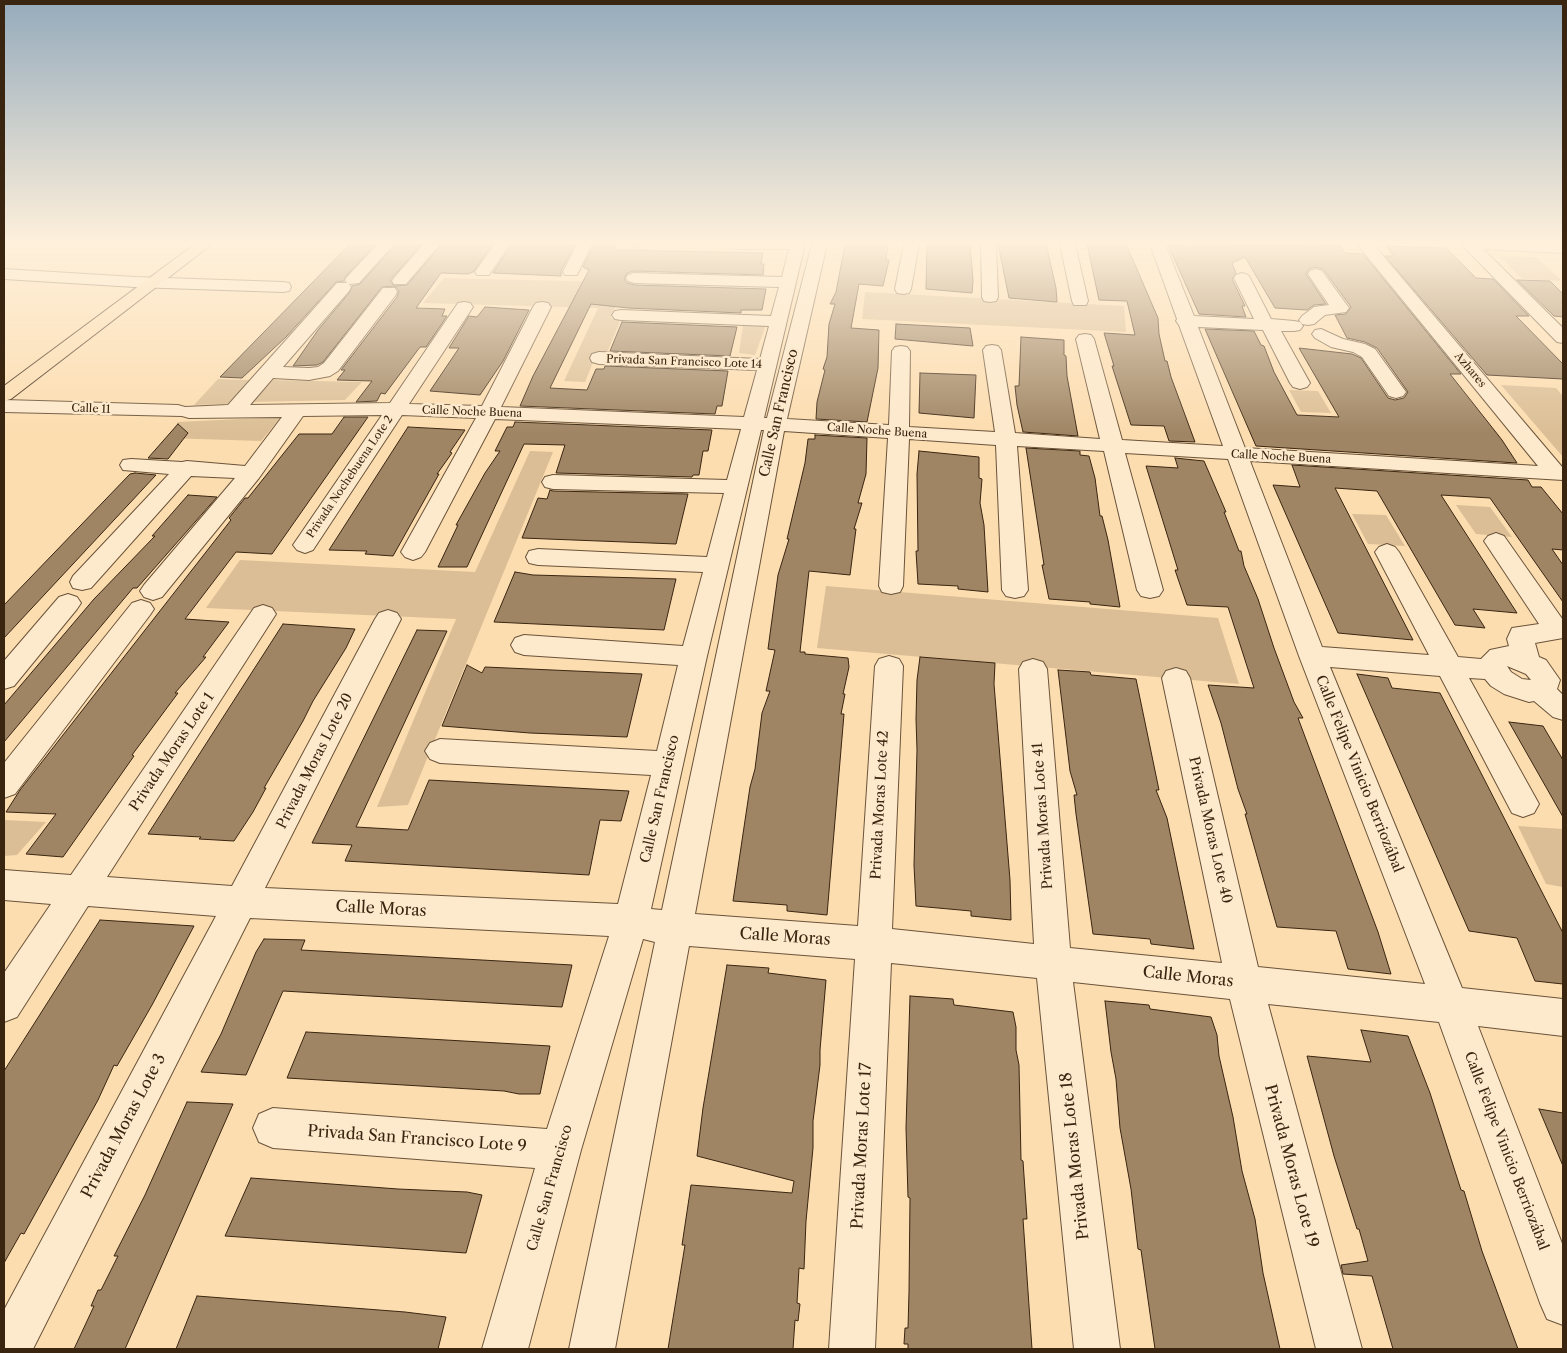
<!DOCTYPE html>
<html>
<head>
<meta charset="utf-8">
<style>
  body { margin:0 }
  #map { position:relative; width:1567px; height:1353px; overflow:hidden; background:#fcddb0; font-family:"Libre Caslon Text",serif }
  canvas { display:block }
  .frame { position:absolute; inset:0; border:5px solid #3a2511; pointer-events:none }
</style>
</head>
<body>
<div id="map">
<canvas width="1567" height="1353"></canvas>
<div class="frame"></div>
</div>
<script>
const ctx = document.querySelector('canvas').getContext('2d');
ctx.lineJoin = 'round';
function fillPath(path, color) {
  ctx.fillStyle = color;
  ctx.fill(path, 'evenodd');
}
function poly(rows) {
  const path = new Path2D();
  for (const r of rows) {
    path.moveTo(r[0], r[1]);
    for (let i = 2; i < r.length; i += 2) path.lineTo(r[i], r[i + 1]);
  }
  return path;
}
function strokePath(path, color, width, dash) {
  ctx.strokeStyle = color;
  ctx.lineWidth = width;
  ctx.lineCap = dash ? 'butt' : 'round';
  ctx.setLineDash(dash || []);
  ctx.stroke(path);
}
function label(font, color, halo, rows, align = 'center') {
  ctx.font = font + ' "Libre Caslon Text",serif';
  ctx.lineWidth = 5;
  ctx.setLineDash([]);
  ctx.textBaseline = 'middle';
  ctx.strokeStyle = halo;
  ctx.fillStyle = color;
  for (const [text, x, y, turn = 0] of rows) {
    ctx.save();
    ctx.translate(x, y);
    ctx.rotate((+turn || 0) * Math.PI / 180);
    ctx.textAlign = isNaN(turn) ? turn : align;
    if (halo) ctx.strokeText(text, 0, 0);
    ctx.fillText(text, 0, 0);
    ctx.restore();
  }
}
fillPath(poly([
  [627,244,648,244,637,272,629,272,611,318,621,319,606,355,596,355,585,382,564,381,598,308,423,303,444,278,610,282],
  [1499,256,1536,257,1562,281,1522,279],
  [865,292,1124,306,1126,332,862,319],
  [743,324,766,325,755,355,739,353],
  [218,379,251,380,227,404,194,405],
  [270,380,362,382,345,400,252,402],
  [1501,385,1556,388,1563,396,1563,457],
  [1289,390,1318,391,1331,413,1301,412],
  [281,417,261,441,167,438,178,422],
  [530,451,553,452,408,805,377,807,456,619,206,608,240,560,475,572],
  [1456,505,1490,507,1512,537,1476,534],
  [1352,514,1386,515,1405,546,1368,544],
  [826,586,1218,618,1239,684,817,648],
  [4,820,46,822,17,855,4,856],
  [1518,826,1563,829,1563,887,1546,884]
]), '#dbbe95');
const building = poly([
  [350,244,376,244,346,276,344,281,336,282,286,337,242,378,220,377,350,244],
  [396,244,422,244,390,280,394,286,407,285,442,244,493,244,473,272,468,274,441,273,416,308,445,309,442,316,447,316,426,347,420,347,385,394,381,393,377,401,356,402,372,381,337,380,345,370,341,370,397,297,399,291,395,286,382,287,323,362,317,365,293,366,318,330,350,292,352,286,360,284,396,244],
  [512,244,575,244,561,271,561,276,493,273,512,244],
  [594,244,617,244,614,250,763,253,761,264,764,264,763,275,634,271,627,273,624,279,627,283,634,285,766,289,762,310,741,310,741,313,628,308,591,304,550,388,587,390,596,369,604,369,605,366,728,371,722,406,717,406,715,414,520,406,533,376,589,270,583,267,594,244],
  [845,244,888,244,886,260,889,260,883,286,859,284,851,328,879,330,878,368,867,422,816,419,817,402,825,370,823,369,827,357,829,324,835,304,830,304,836,292,845,244],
  [927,244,970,244,973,281,972,293,926,289,927,244],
  [998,244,1046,244,1056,288,1057,302,1009,298,998,244],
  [1087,244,1126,244,1158,318,1159,334,1165,361,1167,361,1171,377,1195,442,1169,441,1164,426,1131,425,1112,366,1114,366,1104,333,1135,335,1127,301,1099,300,1087,244],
  [1192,244,1340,245,1345,253,1363,254,1461,374,1450,374,1502,440,1517,463,1256,446,1205,329,1254,331,1261,345,1264,346,1274,372,1297,415,1339,417,1299,348,1352,354,1361,358,1388,398,1395,400,1404,398,1408,392,1377,348,1365,342,1347,338,1335,315,1346,314,1351,307,1323,269,1315,267,1309,269,1306,274,1326,304,1314,305,1307,310,1275,308,1245,257,1232,263,1236,273,1232,279,1245,306,1242,306,1246,317,1199,314,1168,245,1194,246,1192,244],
  [1386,246,1446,248,1476,278,1493,279,1529,316,1516,316,1563,364,1563,379,1487,375,1385,256,1394,256,1386,246],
  [1517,280,1550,281,1563,294,1563,317,1554,316,1517,280],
  [485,307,529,310,503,361,480,395,430,391,459,348,449,348,469,316,477,317,485,307],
  [622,322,737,327,730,356,610,351,622,322],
  [896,324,970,328,973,346,895,339,896,324],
  [1021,337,1064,340,1064,355,1066,356,1067,376,1078,436,1023,432,1017,405,1015,386,1019,386,1021,337],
  [920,373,976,375,974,418,919,413,920,373],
  [344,417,368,417,272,554,236,552,185,619,229,622,203,657,206,657,175,693,178,693,132,755,134,756,63,857,26,854,56,814,6,812,20,790,231,520,229,518,245,498,248,498,299,434,332,434,344,417],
  [515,422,712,430,708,451,703,451,699,475,693,475,692,477,556,473,565,445,524,444,467,567,438,567,458,525,456,525,485,473,500,451,495,451,507,427,513,427,515,422],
  [178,424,188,433,168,459,148,458,178,424],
  [408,427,465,430,450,452,452,453,437,474,439,474,393,556,365,554,367,551,329,550,408,427],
  [815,435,867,438,866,474,858,503,862,503,854,529,856,529,850,575,809,571,800,652,805,652,805,654,848,658,849,667,843,694,845,694,841,714,844,714,827,915,787,911,787,905,733,901,750,787,755,769,762,713,770,691,766,691,775,650,768,649,778,575,789,539,787,539,805,463,808,439,815,439,815,435],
  [1026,448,1080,451,1080,455,1089,456,1095,478,1100,516,1102,516,1108,540,1120,607,1090,604,1090,602,1049,599,1042,565,1044,565,1026,448],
  [919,451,979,457,979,478,982,479,980,503,984,525,988,592,958,589,958,586,918,584,916,551,918,551,917,474,919,451],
  [1175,458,1204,461,1226,512,1224,512,1239,551,1241,551,1244,566,1258,599,1274,648,1294,702,1303,718,1298,718,1378,932,1391,974,1348,969,1336,931,1277,927,1245,814,1247,814,1238,789,1221,723,1208,685,1254,688,1228,607,1187,605,1175,570,1178,570,1146,466,1178,468,1175,458],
  [1292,465,1528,480,1532,487,1541,487,1563,514,1563,550,1552,549,1563,565,1563,602,1490,498,1441,495,1517,613,1473,609,1485,628,1455,625,1377,491,1335,488,1413,640,1338,633,1273,485,1300,487,1292,465],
  [135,473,156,475,4,638,4,605,130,474,135,473],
  [550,490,553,491,688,494,676,544,522,538,538,498,547,499,550,490],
  [188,495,217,497,137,588,133,588,4,742,4,705,94,599,155,536,152,536,188,495],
  [515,572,533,575,676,579,664,630,494,622,515,572],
  [283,624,355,629,346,648,313,701,303,721,264,788,266,788,253,812,234,841,199,839,201,837,148,834,283,624],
  [417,630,447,631,356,827,408,830,429,780,629,791,621,821,600,820,589,875,345,861,352,845,312,843,417,630],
  [920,657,995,663,994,684,1010,880,1011,920,971,916,971,911,916,906,914,865,917,750,916,719,917,680,920,657],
  [467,665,482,673,485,667,642,674,627,737,530,733,442,726,467,665],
  [1058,670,1090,672,1091,675,1136,679,1159,790,1156,790,1167,818,1194,949,1151,944,1150,939,1093,934,1076,814,1074,795,1077,795,1070,771,1058,670],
  [1357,674,1388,678,1392,688,1440,693,1563,933,1563,984,1535,981,1517,938,1469,931,1357,674],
  [1509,722,1543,726,1563,760,1563,817,1509,722],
  [100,920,194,926,152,1005,117,1066,114,1065,98,1100,24,1234,21,1233,4,1263,4,1071,100,920],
  [264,939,305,940,301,950,572,965,562,1007,283,991,246,1075,201,1072,221,1034,256,952,264,939],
  [727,965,769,968,768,973,826,980,820,1050,820,1065,813,1121,813,1148,806,1221,804,1269,799,1268,797,1303,800,1304,798,1321,795,1320,793,1349,668,1349,685,1245,682,1245,691,1185,792,1193,794,1181,697,1156,703,1108,727,965],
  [910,996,953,999,954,1005,1013,1012,1016,1027,1016,1050,1019,1065,1021,1160,1023,1161,1027,1219,1023,1219,1032,1349,908,1349,908,1344,904,1344,905,1328,908,1328,909,1292,910,1198,908,1197,906,1128,910,996],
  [1105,1001,1149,1005,1150,1009,1211,1017,1217,1035,1219,1056,1233,1117,1242,1171,1255,1219,1263,1273,1280,1349,1155,1349,1141,1250,1138,1249,1131,1189,1120,1128,1116,1079,1111,1052,1105,1001],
  [1361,1030,1408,1036,1430,1093,1461,1190,1464,1191,1482,1251,1518,1349,1393,1349,1372,1276,1343,1274,1341,1265,1368,1261,1359,1229,1357,1229,1334,1156,1307,1056,1371,1062,1361,1030],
  [306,1032,516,1044,550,1046,540,1094,519,1094,504,1091,287,1078,306,1032],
  [187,1102,233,1104,125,1349,74,1349,94,1306,91,1306,98,1290,101,1290,118,1256,114,1256,145,1195,187,1102],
  [1539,1109,1563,1113,1563,1166,1539,1109],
  [251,1178,398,1189,467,1192,482,1195,466,1253,225,1236,251,1178],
  [197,1296,405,1312,446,1317,438,1349,176,1349,197,1296]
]);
fillPath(building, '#9f8564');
strokePath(building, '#3a2511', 1);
const minor = poly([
  [378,244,394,244,359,283,349,284,351,287,349,291,283,367,309,368,318,367,324,363,383,288,395,288,397,292,395,296,338,371,330,376,309,380,273,378,250,405,390,403,458,303,464,302,470,303,473,307,409,404,482,406,533,307,536,303,542,302,548,303,551,307,501,407,744,417,757,370,599,364,592,362,590,358,592,354,599,352,760,359,769,326,621,320,615,319,612,315,615,311,621,310,771,316,779,287,634,283,628,281,626,278,628,275,634,273,782,277,789,249,734,249,729,247,726,244,805,244,764,418,767,418,812,244,827,244,787,419,889,425,892,351,895,347,901,346,907,347,910,351,909,427,995,432,983,350,986,346,992,345,998,346,1001,350,1015,433,1100,439,1076,339,1079,335,1085,334,1091,335,1094,339,1122,440,1223,446,1179,325,1176,321,1177,319,1150,244,1165,244,1194,316,1254,319,1234,278,1236,275,1242,273,1248,275,1250,278,1271,319,1294,321,1300,322,1303,326,1300,330,1294,331,1281,331,1310,383,1307,387,1300,389,1293,387,1290,383,1263,330,1198,327,1245,448,1538,466,1357,244,1373,244,1563,468,1563,480,1250,461,1322,647,1429,655,1375,552,1379,547,1387,544,1395,547,1399,552,1458,657,1481,659,1490,650,1509,646,1507,639,1512,628,1539,624,1484,541,1488,536,1496,533,1504,536,1563,620,1563,638,1535,643,1539,657,1546,660,1560,680,1557,689,1563,695,1563,720,1553,717,1534,701,1529,702,1504,694,1491,686,1485,679,1469,678,1539,804,1534,813,1523,817,1512,813,1440,676,1330,667,1462,988,1563,999,1563,1036,1478,1026,1563,1246,1563,1325,1547,1319,1540,1303,1439,1022,1268,1004,1362,1349,1316,1349,1230,999,1073,982,1120,1349,1074,1349,1037,978,891,963,875,1349,829,1349,855,959,689,946,615,1349,569,1349,655,942,643,939,581,1150,528,1349,482,1349,535,1168,273,1148,259,1142,253,1128,259,1114,273,1108,547,1129,609,936,250,918,33,1349,4,1349,4,1310,216,916,88,906,17,1017,4,1022,4,973,51,904,4,900,4,870,71,875,254,608,263,605,272,608,276,614,107,877,232,886,375,619,379,613,388,610,397,613,401,619,265,888,618,904,651,775,440,763,430,759,425,751,430,743,440,739,657,751,678,665,524,655,515,652,511,645,515,638,524,635,683,646,703,572,538,565,529,563,526,557,529,551,538,549,707,557,724,493,553,489,545,487,542,482,545,477,553,475,727,480,741,429,495,419,425,552,421,557,413,560,405,557,401,552,476,418,402,415,313,550,305,553,297,550,293,545,382,415,303,416,259,478,162,597,153,600,144,597,140,591,144,585,235,478,191,476,91,588,82,590,73,588,70,582,73,576,169,474,123,470,120,465,123,460,131,459,182,462,187,461,245,466,282,417,189,418,182,416,4,412,4,400,178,405,185,407,228,405,337,283,347,283,345,280,347,277,378,244],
  [761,430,764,430,662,910,651,909,707,656,761,430],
  [784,431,888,438,879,586,882,592,891,594,900,592,903,586,909,439,996,445,1002,590,1006,596,1015,598,1024,596,1028,590,1017,446,1104,451,1137,590,1141,596,1150,598,1159,596,1163,590,1125,453,1228,459,1299,656,1425,984,1258,967,1190,678,1186,671,1176,668,1166,671,1162,678,1222,963,1070,948,1047,669,1043,662,1033,659,1023,662,1019,669,1034,944,892,929,903,666,899,659,889,656,879,659,875,666,858,926,695,914,784,431],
  [1507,666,1526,674,1531,680,1522,679,1511,672,1507,666],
  [424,244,440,244,406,284,394,284,392,281,394,278,424,244],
  [495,244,510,244,489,275,477,275,475,272,495,244],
  [577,244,592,244,577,275,565,275,563,272,577,244],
  [904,244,919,244,911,289,909,293,903,294,897,293,895,289,904,244],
  [981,244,996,244,998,297,996,301,990,302,984,301,982,297,981,244],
  [1060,244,1075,244,1088,301,1086,305,1074,305,1072,301,1060,244],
  [1461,244,1563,244,1563,253,1483,249,1563,328,1563,343,1557,342,1461,244],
  [4,269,135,277,283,282,289,283,291,287,289,291,283,292,135,287,4,279,4,269],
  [1316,269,1322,271,1349,308,1346,312,1325,315,1314,324,1308,325,1302,324,1299,320,1302,316,1314,307,1329,305,1308,274,1310,271,1316,269],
  [1321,329,1343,339,1365,344,1375,349,1406,392,1403,396,1396,398,1389,396,1362,357,1353,352,1331,347,1315,338,1312,334,1315,330,1321,329],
  [68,594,77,597,81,603,77,609,14,686,4,689,4,661,59,597,68,594],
  [141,600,150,603,154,609,150,615,15,794,4,798,4,763,132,603,141,600]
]);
const major = poly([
  [195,244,212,244,11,399,4,401,4,386,195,244]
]);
strokePath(minor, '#6a5339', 2);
strokePath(major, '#3a2511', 2);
fillPath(minor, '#fde9cc');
fillPath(major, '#fcddb0');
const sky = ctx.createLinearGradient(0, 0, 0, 433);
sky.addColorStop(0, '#95abbc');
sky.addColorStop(0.56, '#fef0db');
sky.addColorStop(1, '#fef0db00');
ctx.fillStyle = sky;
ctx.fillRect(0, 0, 1567, 433);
label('11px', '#3a2511', '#fde9cc', [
  ["Privada San Francisco Lote 14",684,362,2],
  ["Azhares",1470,370,50],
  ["Calle 11",91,409,2],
  ["Calle Noche Buena",472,412,2],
  ["Calle Noche Buena",877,431,4],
  ["Calle Noche Buena",1281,457,3],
  ["Privada Nochebuena Lote 2",350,477,-56]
]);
label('14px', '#3a2511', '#fde9cc', [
  ["Calle San Francisco",779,413,-77],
  ["Privada Moras Lote 1",172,752,-56],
  ["Privada Moras Lote 20",315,761,-63],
  ["Calle Felipe Vinicio Berriozábal",1359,774,68],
  ["Calle San Francisco",660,799,-77],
  ["Privada Moras Lote 42",880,805,-87],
  ["Privada Moras Lote 41",1043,816,-94],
  ["Privada Moras Lote 40",1210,830,77],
  ["Calle Felipe Vinicio Berriozábal",1506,1151,69],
  ["Calle San Francisco",550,1188,-74]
]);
label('16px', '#3a2511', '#fde9cc', [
  ["Calle Moras",381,909,3],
  ["Calle Moras",785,937,4],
  ["Calle Moras",1188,977,6],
  ["Privada Moras Lote 3",124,1126,-62],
  ["Privada San Francisco Lote 9",417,1139,4],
  ["Privada Moras Lote 17",862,1146,-87],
  ["Privada Moras Lote 18",1075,1156,-96],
  ["Privada Moras Lote 19",1291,1166,75]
]);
</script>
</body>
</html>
